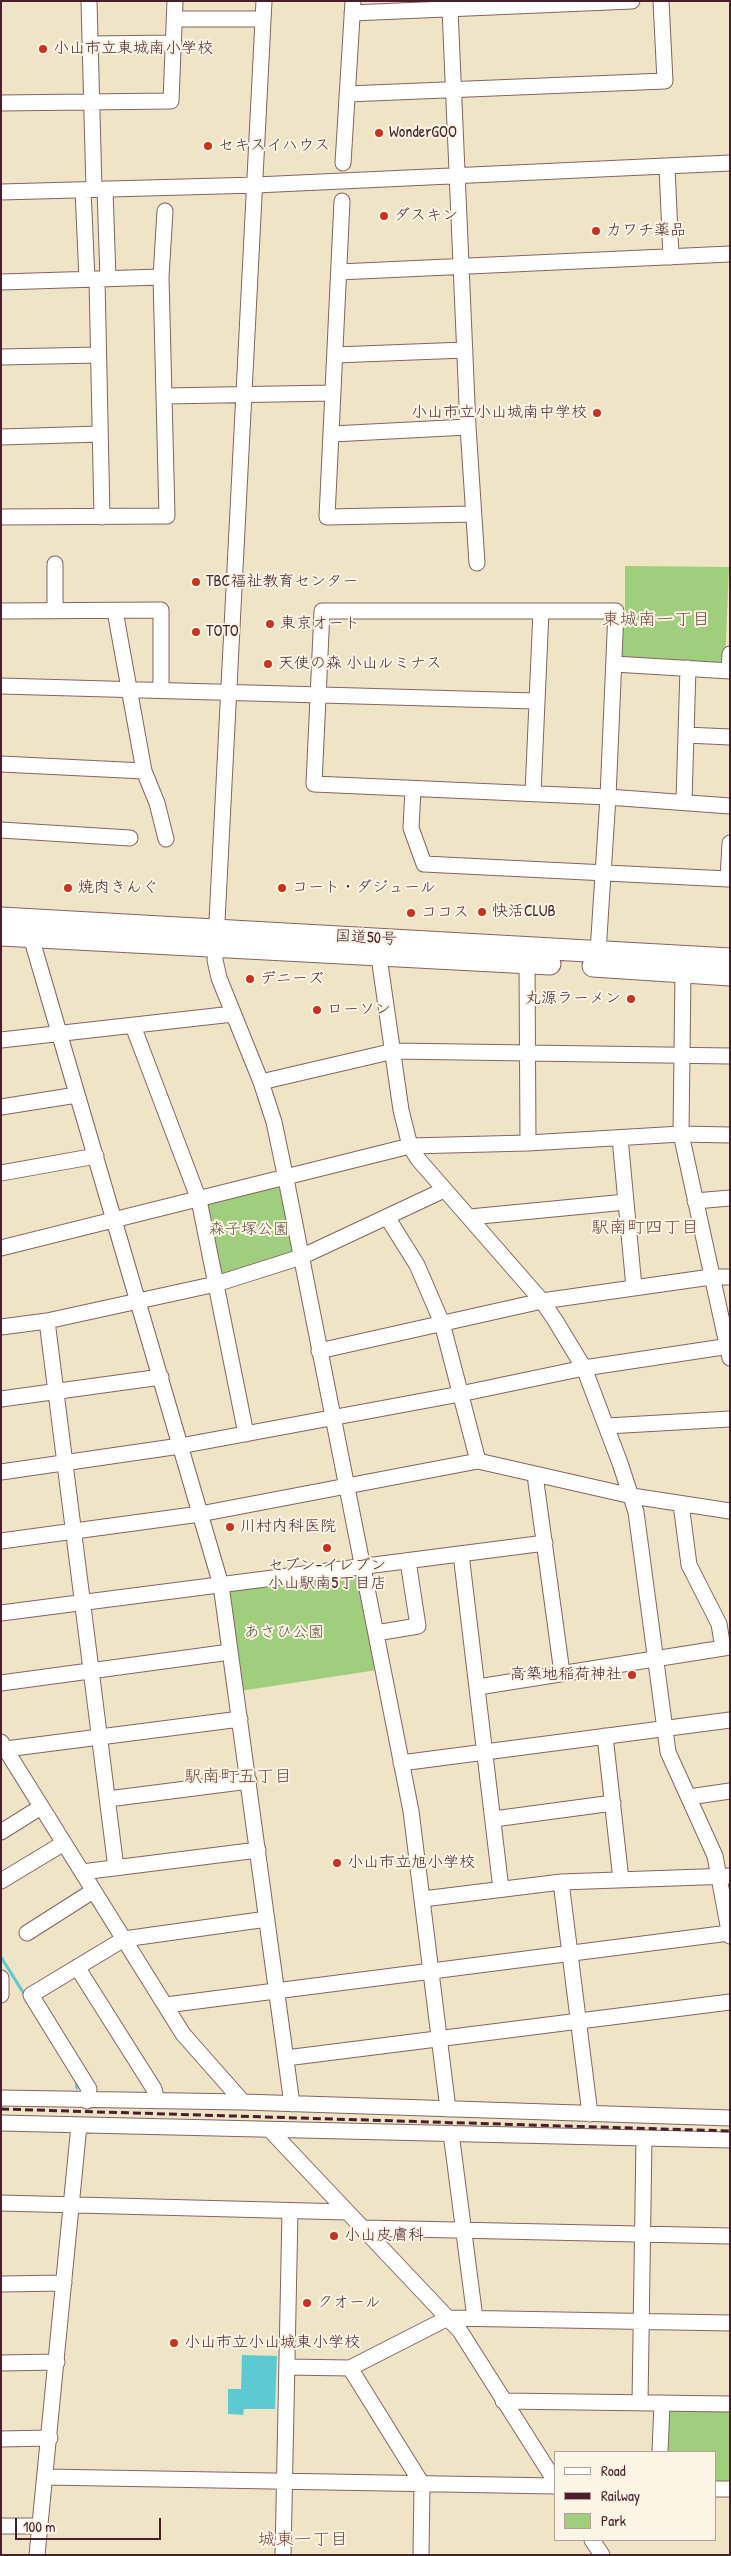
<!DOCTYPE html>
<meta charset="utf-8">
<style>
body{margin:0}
#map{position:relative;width:731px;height:2556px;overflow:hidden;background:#efe4c5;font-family:"Patrick Hand",sans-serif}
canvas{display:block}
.frame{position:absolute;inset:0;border:2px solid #4a1f2b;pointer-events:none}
.legend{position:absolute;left:554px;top:2451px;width:162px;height:90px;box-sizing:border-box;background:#fcf5e5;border:1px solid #b59f9b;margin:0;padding:6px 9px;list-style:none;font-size:15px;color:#4a1f2b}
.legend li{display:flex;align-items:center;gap:10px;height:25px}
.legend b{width:25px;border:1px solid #b59f9b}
.scale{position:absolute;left:15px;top:2518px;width:146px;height:22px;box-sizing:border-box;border:2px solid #4a1f2b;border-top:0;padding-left:6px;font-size:15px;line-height:18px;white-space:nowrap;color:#4a1f2b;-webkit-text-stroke:4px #fcf5e5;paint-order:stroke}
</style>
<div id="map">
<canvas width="731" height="2556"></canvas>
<div class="frame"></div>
<ul class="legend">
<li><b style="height:6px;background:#fff"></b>Road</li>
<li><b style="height:6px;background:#4a1f2b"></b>Railway</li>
<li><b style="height:14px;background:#9fce7d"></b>Park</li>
</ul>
<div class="scale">100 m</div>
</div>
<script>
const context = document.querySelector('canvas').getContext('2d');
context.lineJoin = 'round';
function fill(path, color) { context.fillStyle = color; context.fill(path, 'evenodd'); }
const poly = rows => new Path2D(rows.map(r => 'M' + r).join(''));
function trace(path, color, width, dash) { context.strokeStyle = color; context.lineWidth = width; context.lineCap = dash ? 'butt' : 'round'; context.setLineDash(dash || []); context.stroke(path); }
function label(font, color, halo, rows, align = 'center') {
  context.font = font + ' "Patrick Hand","Klee One",sans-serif'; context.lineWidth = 4; context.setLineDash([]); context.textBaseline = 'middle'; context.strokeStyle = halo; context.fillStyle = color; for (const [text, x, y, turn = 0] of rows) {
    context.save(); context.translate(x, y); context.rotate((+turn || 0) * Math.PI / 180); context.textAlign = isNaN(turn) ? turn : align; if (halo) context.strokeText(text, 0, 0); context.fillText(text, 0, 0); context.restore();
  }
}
const green = poly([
 [625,566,729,567,725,665,619,659,621,614,625,610],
 [275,1186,282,1190,293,1249,289,1256,223,1277,219,1275,206,1202],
 [354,1573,359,1578,377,1670,240,1691,227,1594,231,1589],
 [662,2407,730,2408,730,2487,715,2486,715,2452,660,2452]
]);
const water = poly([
 [242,2355,277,2356,275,2409,244,2409,243,2415,228,2414,228,2389,241,2389]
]);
const stream = poly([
 [1,1957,26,1997],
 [76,2079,77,2088]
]);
const minor = poly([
 [89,1,94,189],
 [264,1,215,960,219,978,261,1082,274,1122,286,1179,411,1811,448,2109],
 [450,9,468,427,477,563],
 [352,13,632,1],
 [175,19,263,19],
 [91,44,174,43],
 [347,94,665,81,661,1],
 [1,103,171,101,175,1],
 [343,163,353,1],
 [667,167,671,257],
 [105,189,108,279],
 [83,190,87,279],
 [1,192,256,185,730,163],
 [342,201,327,517,473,514],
 [339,272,730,254],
 [97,279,102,517],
 [1,282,161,277],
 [335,355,465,350],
 [1,357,98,355],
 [165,396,333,393],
 [332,434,468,427],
 [1,437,100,434],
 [1,517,167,516,161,277,165,211],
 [55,564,55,611],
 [1,611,161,610,161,690],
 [115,611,144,771,157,803,166,839],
 [614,664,730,671],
 [729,671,730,654],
 [1,686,535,701],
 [686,735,730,737],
 [1,764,144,771],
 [413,789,411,828,424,864,728,879,730,843],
 [533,793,541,611],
 [684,801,688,668],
 [1,830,130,838],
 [31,937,221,1585,292,2104],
 [598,952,608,797,616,611,322,611,314,784,608,797,730,806],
 [379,957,401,1110,410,1146,418,1159,542,1301,555,1320,584,1368,620,1463,636,1512,668,1752,715,1856,730,1936],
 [527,963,528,1143],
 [683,972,681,1134,730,1358],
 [133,1026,199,1200,246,1434],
 [1,1040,233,1014],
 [261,1082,394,1051,730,1056],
 [1,1107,77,1095],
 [620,1138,634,1287],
 [1,1173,96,1156],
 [695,1201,730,1198],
 [387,1217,417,1265,442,1323,478,1461],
 [470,1217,626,1202],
 [1,1248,410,1146,528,1143,681,1134,730,1135],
 [47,1321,116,1868],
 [1,1327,47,1321,216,1284,301,1257,444,1190],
 [319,1351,542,1301,711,1277,730,1277],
 [1,1399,161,1377],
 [607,1426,730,1419],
 [1,1472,180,1446,460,1394,584,1368,730,1346],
 [535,1475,562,1673],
 [681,1504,689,1565,719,1624,723,1648],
 [1,1541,200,1514,478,1461,632,1496,730,1511],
 [461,1554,501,1889],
 [1,1613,545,1543],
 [376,1633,418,1626,408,1561],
 [1,1683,230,1652],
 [478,1687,730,1647],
 [605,1736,621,1880],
 [1,1742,183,2034,243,2102],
 [6,1749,240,1719],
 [401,1763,730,1720],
 [689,1797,730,1791],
 [108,1799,249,1781],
 [494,1819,613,1803],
 [1,1832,41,1807],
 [82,1872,258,1850],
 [1,1881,64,1843],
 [561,1882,590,2114],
 [423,1899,561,1882,730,1876],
 [27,1933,93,1891],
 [77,1967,154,2089,157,2101],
 [1,1978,1,1995],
 [166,2005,729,1933],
 [286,2058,730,2002],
 [1,2098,243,2102,730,2118],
 [87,2101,89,2089,31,1995,124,1939,267,1919],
 [1,2123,730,2140],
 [270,2130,460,2331,555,2481],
 [451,2133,475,2318],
 [1,2203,347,2212],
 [362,2228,730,2236],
 [1,2284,64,2283],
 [1,2363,57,2362],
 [287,2367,350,2368,448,2318,730,2323],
 [350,2368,422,2484,421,2555],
 [503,2401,730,2404],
 [640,2403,644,2138],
 [1,2439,50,2438],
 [660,2452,662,2403],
 [46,2477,555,2486],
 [715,2489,730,2489],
 [1,2526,41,2526],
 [592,2540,602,2555],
 [37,2555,79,2125],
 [283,2555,290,2211]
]);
const highway = poly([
 [1,918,730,959],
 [1,935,550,964],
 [593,966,730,975]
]);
const rail = poly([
 [1,2109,730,2131]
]);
const markers = [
 [43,49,5,"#c8321e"],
 [379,133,5,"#c8321e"],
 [208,146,5,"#c8321e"],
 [384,216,5,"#c8321e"],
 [596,231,5,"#c8321e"],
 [597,413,5,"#c8321e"],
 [196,582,5,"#c8321e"],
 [270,624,5,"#c8321e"],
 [196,632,5,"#c8321e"],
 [268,664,5,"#c8321e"],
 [68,888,5,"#c8321e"],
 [282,888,5,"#c8321e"],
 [482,912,5,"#c8321e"],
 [411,913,5,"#c8321e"],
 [250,979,5,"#c8321e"],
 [631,999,5,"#c8321e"],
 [317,1010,5,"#c8321e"],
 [230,1527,5,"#c8321e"],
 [327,1548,5,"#c8321e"],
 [632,1675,5,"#c8321e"],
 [337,1863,5,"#c8321e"],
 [334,2236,5,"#c8321e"],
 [307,2303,5,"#c8321e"],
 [174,2343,5,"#c8321e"]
];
const poiNames = [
 ["小山市立東城南小学校",53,49],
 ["WonderGOO",389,133],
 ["セキスイハウス",218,146],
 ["ダスキン",394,216],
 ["カワチ薬品",606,231],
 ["小山市立小山城南中学校",587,413,"right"],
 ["TBC福祉教育センター",206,582],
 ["東京オート",280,624],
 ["TOTO",206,632],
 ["天使の森 小山ルミナス",278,664],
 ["焼肉きんぐ",78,888],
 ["コート・ダジュール",292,888],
 ["快活CLUB",492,912],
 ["ココス",421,913],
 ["デニーズ",260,979],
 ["丸源ラーメン",621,999,"right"],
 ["ローソン",327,1010],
 ["川村内科医院",240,1527],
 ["セブン-イレブン",327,1566,"center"],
 ["小山駅南5丁目店",327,1584,"center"],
 ["高築地稲荷神社",622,1675,"right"],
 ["小山市立旭小学校",347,1863],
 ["小山皮膚科",344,2236],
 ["クオール",317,2303],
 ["小山市立小山城東小学校",184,2343]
];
const streetNames = [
 ["国道50号",366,938,3]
];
const parkNames = [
 ["森子塚公園",249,1230],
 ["あさひ公園",284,1633]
];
const neighbourhoodNames = [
 ["東城南一丁目",656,620],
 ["駅南町四丁目",645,1228],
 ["駅南町五丁目",238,1777],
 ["城東一丁目",303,2540]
];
fill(green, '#9fce7d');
fill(water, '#5dcad3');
trace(stream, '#5dcad3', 3);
trace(minor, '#846461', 17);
trace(highway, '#846461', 23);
trace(minor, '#fff', 15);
trace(highway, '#fff', 21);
trace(rail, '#4a1f2b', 3, [8, 4]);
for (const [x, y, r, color] of markers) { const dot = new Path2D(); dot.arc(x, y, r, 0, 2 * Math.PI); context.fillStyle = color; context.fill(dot); trace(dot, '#fcf5e5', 2); }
label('16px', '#4a1f2b', '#fcf5e5', poiNames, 'left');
label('16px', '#4a1f2b', '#fcf5e5', streetNames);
label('16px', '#645444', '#fcf5e5', parkNames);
label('18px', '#774c43', '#fcf5e5', neighbourhoodNames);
</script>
